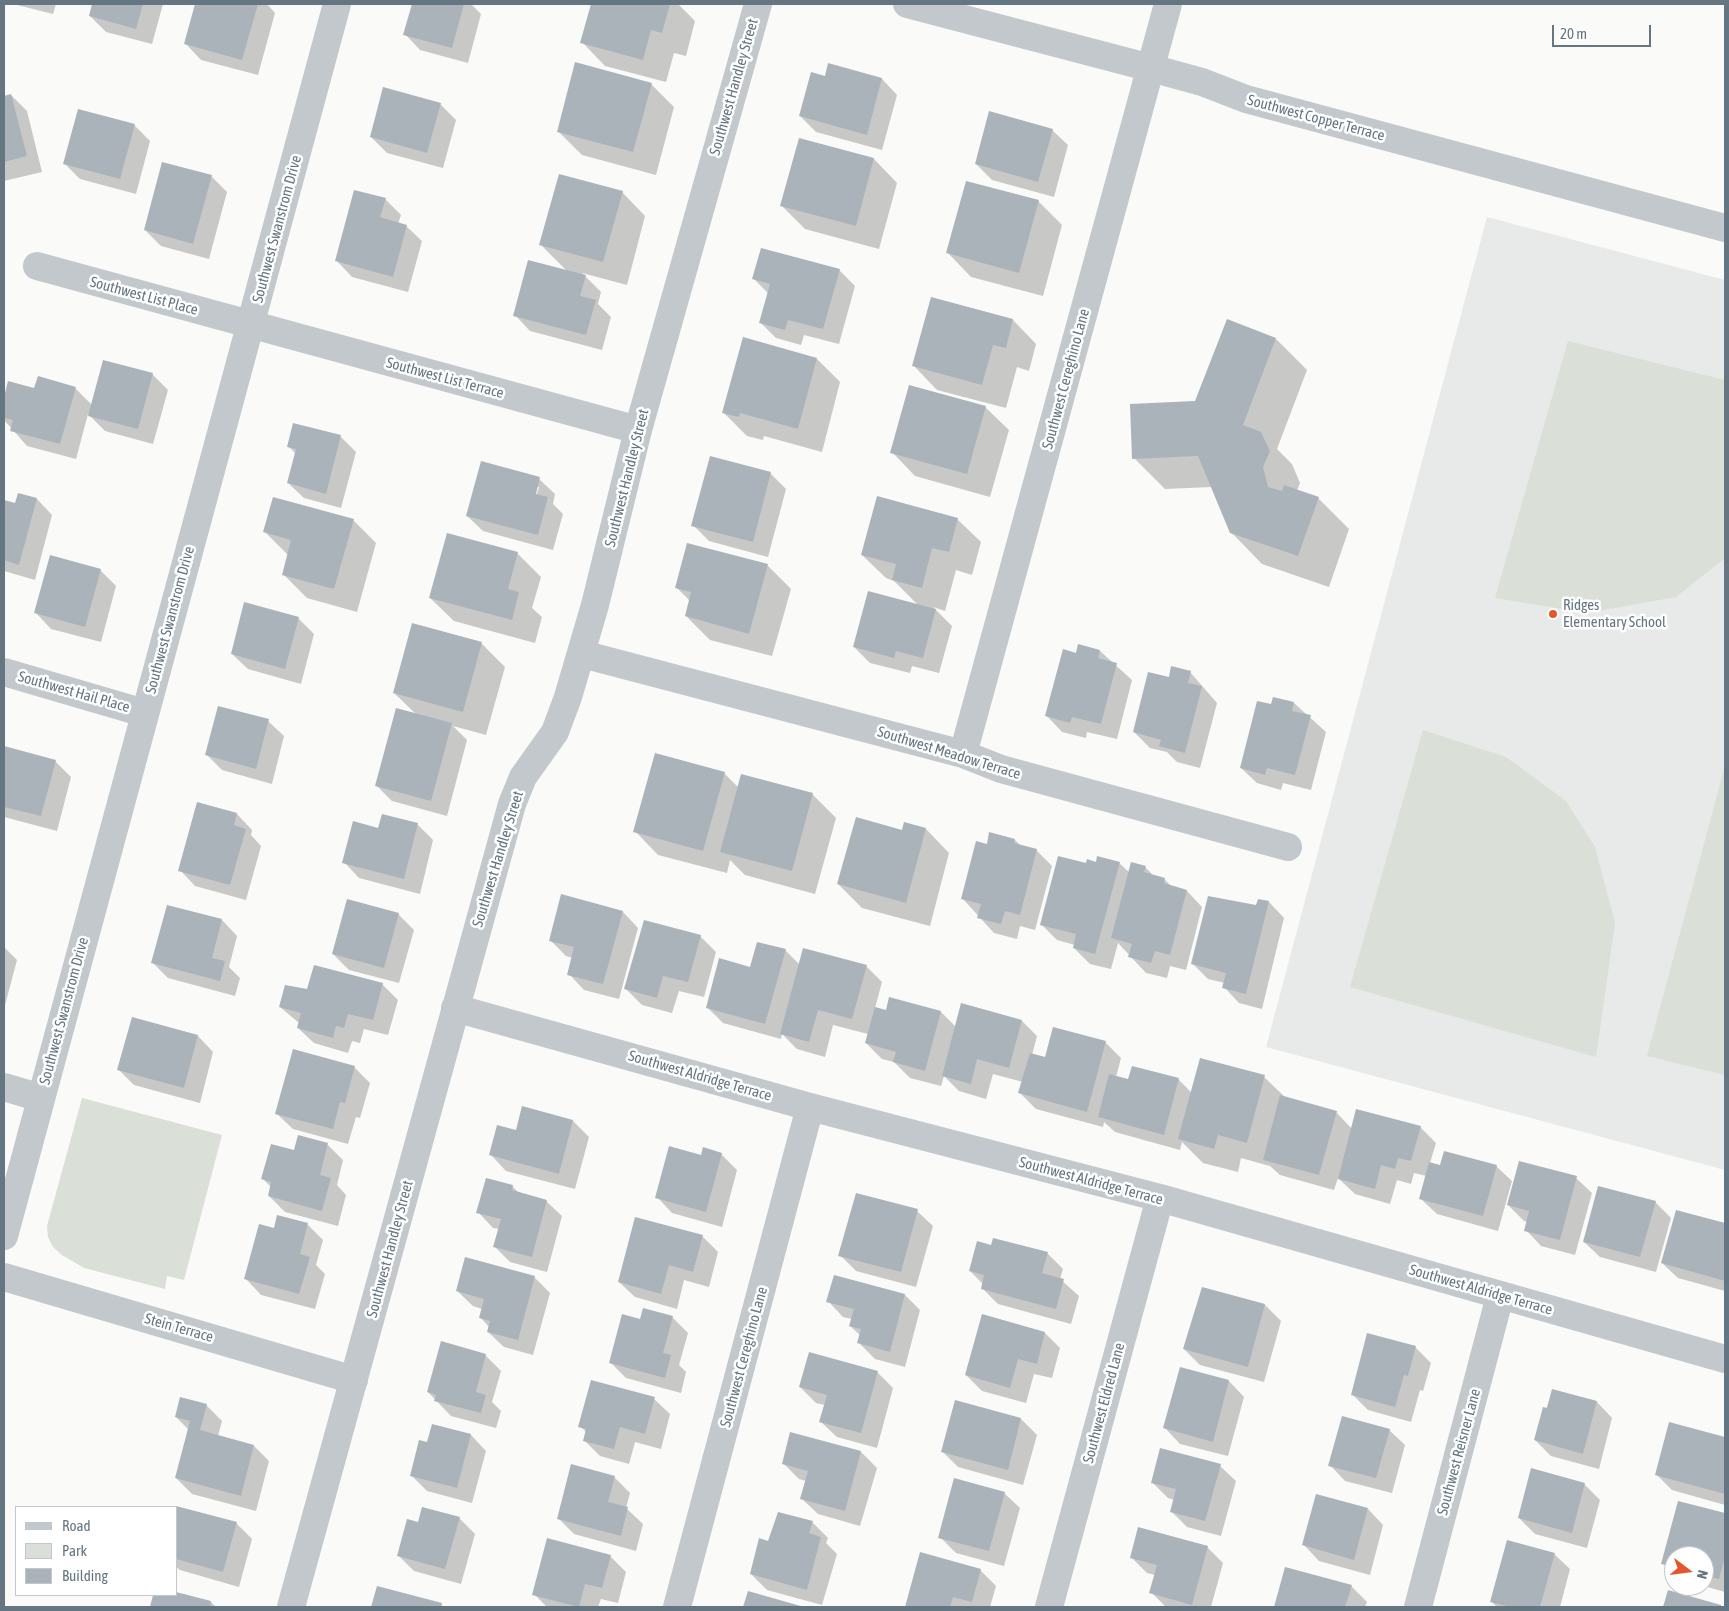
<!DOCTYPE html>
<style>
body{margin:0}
#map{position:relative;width:1729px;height:1611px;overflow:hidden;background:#fafaf8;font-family:"Asap Condensed",sans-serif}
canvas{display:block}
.frame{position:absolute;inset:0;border:5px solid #657683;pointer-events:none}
.legend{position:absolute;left:15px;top:1506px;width:162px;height:90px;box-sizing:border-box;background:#fff;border:1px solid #c1c8cd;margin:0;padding:6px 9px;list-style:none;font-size:15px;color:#657683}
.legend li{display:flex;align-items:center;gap:10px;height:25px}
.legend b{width:25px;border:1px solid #c1c8cd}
.north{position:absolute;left:1664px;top:1546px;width:50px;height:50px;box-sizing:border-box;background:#fff;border:1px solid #c1c8cd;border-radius:50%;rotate:105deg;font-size:14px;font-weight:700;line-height:20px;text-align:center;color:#657683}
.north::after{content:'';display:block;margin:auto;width:18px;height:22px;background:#e4572e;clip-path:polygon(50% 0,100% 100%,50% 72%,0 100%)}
.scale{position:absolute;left:1552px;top:25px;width:99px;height:22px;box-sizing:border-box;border:2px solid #657683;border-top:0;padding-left:6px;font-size:15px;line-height:18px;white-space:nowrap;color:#657683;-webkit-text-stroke:4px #fff;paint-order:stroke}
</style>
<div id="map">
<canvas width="1729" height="1611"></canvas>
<div class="frame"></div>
<ul class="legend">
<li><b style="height:6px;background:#c3c8cc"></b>Road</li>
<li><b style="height:14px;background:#dadfd7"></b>Park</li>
<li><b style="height:14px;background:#aab3b9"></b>Building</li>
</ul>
<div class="north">N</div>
<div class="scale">20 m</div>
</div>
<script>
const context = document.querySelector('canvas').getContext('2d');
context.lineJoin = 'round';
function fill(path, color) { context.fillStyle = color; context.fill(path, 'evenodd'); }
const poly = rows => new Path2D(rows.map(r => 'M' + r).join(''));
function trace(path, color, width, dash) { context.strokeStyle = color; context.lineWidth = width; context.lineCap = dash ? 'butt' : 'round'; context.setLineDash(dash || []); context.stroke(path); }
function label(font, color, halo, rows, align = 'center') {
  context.font = font + ' "Asap Condensed",sans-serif'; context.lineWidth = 5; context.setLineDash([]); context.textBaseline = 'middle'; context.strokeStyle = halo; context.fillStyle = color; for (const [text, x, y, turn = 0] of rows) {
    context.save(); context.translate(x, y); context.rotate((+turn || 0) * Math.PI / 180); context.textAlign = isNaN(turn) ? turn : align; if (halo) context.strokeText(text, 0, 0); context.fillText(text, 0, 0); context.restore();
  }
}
const built = poly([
 [1487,217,1725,280,1725,1170,1266,1047]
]);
const green = poly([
 [1568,341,1725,380,1725,558,1676,597,1587,613,1495,598],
 [1423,730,1506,757,1566,801,1595,847,1615,923,1596,1057,1350,987],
 [1725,766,1725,1075,1647,1056],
 [82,1098,222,1135,184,1280,167,1276,165,1289,84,1268,62,1255,53,1247,48,1237,47,1226]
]);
const shadow = poly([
 [13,4,56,4,53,14],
 [93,4,163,4,152,44,106,32,90,16],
 [197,4,267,4,275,13,258,75,201,60,186,44],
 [413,4,471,4,481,14,468,63,420,50,405,34],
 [592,4,678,4,695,21,686,56,674,53,666,82,605,66,582,42],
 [826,77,882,79,897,95,882,150,816,132,800,116],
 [651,84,674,107,656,175,582,155,558,131],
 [11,95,27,111,42,172,4,181,4,97],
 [440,104,456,120,443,168,387,153,371,137],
 [134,125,150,141,136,194,80,179,65,164],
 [1052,130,1068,145,1054,197,992,180,976,164],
 [874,159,897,183,879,249,805,229,782,206],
 [211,176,227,192,209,259,161,246,145,230],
 [622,192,645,216,627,285,582,273,601,292,598,304,611,317,602,350,530,331,515,315,568,272,541,245],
 [385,199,401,215,398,224,406,226,422,241,408,292,352,277,337,261],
 [1038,201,1062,225,1043,296,971,277,948,253],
 [839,270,855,286,839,344,804,335,801,345,776,338,760,322,768,293,754,279],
 [932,299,1013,320,1036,344,1029,371,1017,367,1006,408,937,390,914,366],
 [1276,339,1307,370,1277,449,1292,464,1300,483,1297,491,1318,498,1349,529,1329,587,1262,564,1231,532,1212,487,1165,489,1134,458,1196,402],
 [817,359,840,382,822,452,764,436,763,440,747,436,724,413],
 [152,374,168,390,153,444,105,431,88,414,76,459,27,446,4,420,4,402,9,383,35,390,75,388,92,405],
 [985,407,1009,430,990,497,915,476,892,452],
 [341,437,356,452,341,508,304,498,288,483,296,454,288,446],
 [711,458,771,474,786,489,768,557,709,541,693,525],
 [539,479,555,494,553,504,563,514,553,550,483,531,467,516],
 [536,487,539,487,535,500],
 [37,499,52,515,35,580,4,571,4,501,16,504],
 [957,519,981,542,972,575,956,570,945,611,933,607,952,626,939,673,912,666,910,673,870,663,854,647,919,606,894,581,886,578,862,555],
 [353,520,376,543,357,612,307,598,283,574,288,555,265,532],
 [517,553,541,577,532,608,542,617,535,643,454,621,430,598],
 [767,565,791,589,772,656,710,640,686,616,690,601,677,588],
 [100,570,116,586,101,642,51,629,36,613],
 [245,604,299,619,314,634,301,684,248,669,232,654],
 [481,643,505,667,486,735,453,726,467,740,447,816,392,801,377,786,417,715,394,693],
 [1079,646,1100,651,1132,680,1117,739,1087,732,1086,738,1062,732,1047,716],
 [1190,672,1217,703,1200,768,1177,762,1167,752,1150,748,1134,732,1169,678],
 [1294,703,1326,732,1311,790,1283,783,1281,790,1257,783,1241,768,1272,706],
 [268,721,284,736,272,784,222,770,206,754],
 [4,747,55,761,71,777,57,831,4,817],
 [724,773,739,788,742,776,813,795,836,818,815,894,745,875,730,860,727,873,658,855,635,831],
 [237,814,252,830,251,835,261,846,246,900,195,886,180,870],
 [417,824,433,840,420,894,359,878,344,862],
 [905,824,926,829,949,853,930,926,862,908,838,884,902,831],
 [1015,840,1021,846,1036,850,1052,866,1035,930,1020,926,1017,939,994,933,963,899,988,846],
 [1119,863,1130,873,1145,867,1155,877,1164,879,1172,887,1187,891,1202,907,1186,970,1170,966,1167,978,1146,973,1118,943,1111,969,1090,964,1074,948,1075,945,1057,940,1042,925,1087,864],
 [1269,902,1284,918,1262,1009,1239,1003,1224,987,1225,983,1208,979,1192,963,1257,906],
 [168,906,222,920,237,936,229,967,240,978,235,996,168,978,153,963],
 [623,912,638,928,619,999,584,990,569,974,573,958,566,956,550,940],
 [398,914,414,930,399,983,349,970,333,954],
 [700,936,716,952,704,997,679,991,672,1013,642,1005,626,989],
 [4,947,17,960,4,1009],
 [785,950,800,965,866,966,882,982,875,1008,887,1011,890,998,941,1012,956,1027,1022,1021,1037,1036,1032,1055,1045,1059,1105,1042,1121,1058,1116,1077,1129,1081,1133,1067,1179,1080,1192,1093,1264,1077,1286,1098,1336,1112,1352,1129,1420,1127,1436,1143,1430,1163,1441,1166,1496,1166,1512,1181,1498,1231,1437,1214,1421,1199,1427,1176,1414,1173,1411,1184,1397,1180,1390,1204,1355,1194,1338,1178,1334,1190,1280,1175,1270,1166,1241,1158,1238,1172,1203,1163,1182,1142,1180,1150,1115,1132,1104,1122,1103,1127,1036,1109,1020,1093,1023,1082,993,1074,986,1099,959,1091,944,1076,941,1086,910,1078,894,1062,882,1059,866,1043,868,1034,833,1025,825,1057,797,1049,782,1034,781,1039,723,1023,707,1007,751,968],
 [382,984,398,1000,388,1035,364,1029,360,1043,352,1041,348,1053,314,1043,298,1028,299,1023,280,1007,308,990],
 [198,1036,213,1052,200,1103,134,1085,119,1070],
 [354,1067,370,1083,360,1118,356,1117,348,1144,293,1129,277,1114],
 [523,1108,573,1121,589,1137,575,1189,506,1171,491,1155,517,1131],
 [328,1145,343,1160,337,1185,346,1195,338,1226,285,1212,269,1196,271,1187,263,1179,295,1152],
 [721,1154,737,1170,722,1227,672,1213,657,1197,702,1156],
 [1576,1178,1592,1193,1575,1255,1541,1246,1526,1230,1528,1222,1524,1221,1508,1205],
 [512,1186,520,1194,546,1201,562,1216,547,1272,510,1262,494,1246,499,1229,493,1228,478,1212],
 [1655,1202,1671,1218,1656,1272,1600,1257,1584,1242],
 [917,1211,933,1226,916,1287,856,1271,840,1255],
 [1677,1211,1725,1224,1725,1291,1678,1278,1662,1263],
 [307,1224,323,1240,316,1265,325,1274,315,1309,261,1295,246,1279,275,1229],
 [702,1236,718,1252,709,1287,684,1280,677,1309,635,1297,619,1282],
 [992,1247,1047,1253,1063,1269,1060,1279,1079,1296,1071,1324,998,1304,982,1288,983,1284,970,1271],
 [534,1277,550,1293,533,1355,504,1347,488,1332,489,1327,480,1317,482,1309,473,1306,457,1291],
 [1203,1289,1265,1305,1281,1321,1264,1382,1200,1365,1184,1349],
 [905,1295,920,1310,905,1367,875,1359,859,1343,861,1336,850,1326,852,1319,843,1317,828,1301],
 [672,1317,688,1333,679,1365,686,1372,681,1393,626,1378,610,1362,641,1321],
 [1045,1333,1060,1348,1052,1378,1034,1374,1026,1403,982,1391,966,1375],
 [1415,1347,1431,1363,1423,1391,1420,1390,1411,1422,1368,1410,1352,1394],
 [485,1355,501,1371,492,1402,501,1411,496,1428,451,1416,428,1392],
 [877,1372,893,1388,877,1448,837,1437,821,1422,825,1405,816,1403,800,1387],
 [1229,1381,1244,1397,1228,1456,1180,1444,1165,1428],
 [1553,1390,1597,1402,1612,1418,1599,1469,1551,1456,1535,1440],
 [654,1399,670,1414,661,1449,635,1442,629,1464,600,1456,585,1441,587,1433,580,1426],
 [956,1401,1021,1419,1037,1435,1023,1485,958,1467,942,1451],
 [206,1405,222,1421,218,1436,254,1446,269,1461,256,1511,192,1494,176,1478,189,1430,176,1417],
 [1670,1424,1725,1438,1725,1505,1672,1490,1657,1475],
 [1389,1430,1405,1445,1392,1493,1345,1481,1330,1465],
 [791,1433,861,1452,877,1468,860,1526,818,1514,802,1499,806,1481,799,1479,783,1463],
 [471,1435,486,1451,472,1503,427,1491,411,1475,428,1444],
 [1220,1466,1236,1481,1221,1536,1187,1527,1171,1511,1174,1500,1168,1498,1152,1482],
 [614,1477,630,1493,626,1508,643,1524,636,1551,574,1534,558,1518],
 [1584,1484,1600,1500,1587,1548,1535,1534,1519,1518],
 [1004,1493,1020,1508,1004,1566,956,1553,940,1537],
 [1679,1502,1725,1515,1725,1592,1704,1586,1704,1556,1674,1556,1674,1574,1663,1563],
 [176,1508,236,1523,252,1539,239,1587,180,1570,176,1567],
 [1368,1509,1383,1525,1370,1575,1319,1561,1304,1545],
 [459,1518,475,1534,461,1584,414,1571,399,1556,419,1523],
 [812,1522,828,1538,826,1543,837,1554,822,1605,767,1590,751,1574],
 [1207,1547,1223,1563,1211,1607,1166,1607,1151,1592,1155,1575,1147,1573,1131,1557],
 [921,1554,980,1570,996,1586,990,1607,906,1607],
 [1554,1554,1570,1569,1560,1607,1497,1607,1491,1601],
 [610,1556,626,1572,618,1603,601,1599,598,1607,547,1607,534,1594],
 [1286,1569,1351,1586,1367,1602,1365,1607,1276,1607],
 [378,1588,441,1605,444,1607,372,1607],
 [1669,1592,1721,1606,1722,1607,1665,1607],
 [749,1593,802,1607,745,1607],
 [154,1595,176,1595,211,1602,216,1607,151,1607]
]);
const building = poly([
 [92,4,143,4,136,29,89,16],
 [195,4,258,4,242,60,184,44],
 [412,4,464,4,452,48,403,35],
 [591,4,670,4,662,33,651,30,643,60,580,43],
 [575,62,652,83,633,152,557,132],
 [828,63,882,78,867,135,799,116,811,72,825,76],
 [383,87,441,103,427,153,370,137],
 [11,94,27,156,4,162,4,96],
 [78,109,135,124,120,179,63,164],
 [989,111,1053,129,1038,182,975,164],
 [799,138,874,158,856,226,780,206],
 [162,162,212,175,193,244,144,230],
 [559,174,623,191,603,262,539,245],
 [966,181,1039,200,1019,273,946,253],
 [354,190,386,198,380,217,407,225,393,277,335,261],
 [761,248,840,269,823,329,788,320,785,330,759,323,770,284,752,279],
 [528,260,586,275,580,296,596,300,586,335,513,316],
 [931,297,1013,319,1006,348,993,345,982,385,912,366],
 [1227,319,1276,338,1243,425,1261,432,1270,451,1263,467,1268,487,1282,491,1284,485,1319,497,1298,556,1230,533,1198,456,1132,459,1130,404,1195,401],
 [743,337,817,358,798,429,740,413,739,417,722,413],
 [103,360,153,373,138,429,88,416],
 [38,376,76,387,60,444,10,431,13,420,4,418,4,397,8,381,34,388],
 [909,385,986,406,967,474,890,453],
 [293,423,341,435,326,494,287,483,296,449,287,447],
 [710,456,771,472,753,542,691,526],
 [481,461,540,477,536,494,548,497,538,535,466,516],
 [18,493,37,498,19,565,4,560,4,500,15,503],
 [877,496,958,518,949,552,932,548,922,588,892,580,896,564,861,555],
 [273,497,354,519,334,589,282,575,291,540,263,532],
 [447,533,518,552,508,589,519,592,512,620,429,598],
 [687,543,768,564,749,634,685,616,691,592,675,588],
 [50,555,101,569,85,627,34,613],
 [868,591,936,609,923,658,896,651,894,658,853,647],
 [244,602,299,617,285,669,231,654],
 [412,623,482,642,463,712,393,693],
 [1078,644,1100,650,1098,658,1117,663,1101,724,1072,717,1070,723,1045,716,1063,649,1076,653],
 [1171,666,1191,671,1188,683,1202,686,1185,753,1159,746,1161,740,1133,732,1148,672,1169,677],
 [1273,697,1294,702,1292,711,1311,715,1295,775,1267,768,1265,775,1240,768,1257,701,1271,704],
 [218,706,269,719,256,769,205,755],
 [396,708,452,723,431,801,375,786],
 [4,746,56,760,41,816,4,807],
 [655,753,725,772,703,851,633,832],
 [741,774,813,793,792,871,720,852],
 [197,802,237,813,234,825,246,829,230,885,178,871],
 [382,814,418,823,404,879,342,863,353,821,378,828],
 [856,817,902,830,904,822,926,828,906,903,837,884],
 [989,832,1015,839,1014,843,1037,849,1020,915,1005,911,1001,924,977,918,981,904,961,899,976,841,987,844],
 [1058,856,1086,863,1087,859,1096,862,1097,856,1120,862,1095,954,1073,948,1076,934,1040,925],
 [1131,862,1146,866,1144,872,1165,878,1164,883,1187,890,1170,955,1155,951,1151,963,1128,957,1132,944,1111,938],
 [561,894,623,911,603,984,567,975,574,947,549,941],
 [1208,896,1256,905,1258,899,1269,901,1246,994,1222,988,1226,973,1191,964],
 [347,899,399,913,384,968,332,954],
 [167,905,222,919,212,958,225,961,220,981,151,963],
 [644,920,701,935,688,982,663,976,657,998,624,989],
 [757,942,786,949,765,1024,706,1008,719,958,750,967],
 [803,948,867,965,852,1019,818,1010,809,1042,780,1034],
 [314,965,383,983,373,1020,348,1014,344,1028,336,1026,333,1038,297,1028,301,1013,279,1007,285,985,307,989],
 [889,997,941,1011,925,1071,893,1062,896,1052,865,1043,875,1007,886,1010],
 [961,1003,1022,1020,1009,1068,977,1059,971,1084,942,1076],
 [132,1017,198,1035,184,1088,117,1070],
 [1053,1027,1106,1041,1087,1112,1018,1093,1030,1053,1045,1057],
 [293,1049,355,1066,345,1103,340,1102,333,1129,275,1114],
 [1200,1058,1265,1075,1247,1143,1218,1135,1214,1149,1178,1139],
 [1132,1066,1179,1078,1164,1135,1098,1117,1109,1074,1128,1079],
 [1280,1095,1337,1111,1319,1175,1263,1160],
 [522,1106,573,1120,559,1174,489,1155,497,1125,516,1130],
 [1356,1109,1421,1126,1411,1161,1398,1158,1395,1169,1381,1165,1375,1189,1338,1179],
 [298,1135,328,1143,320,1175,331,1178,322,1211,268,1196,271,1182,261,1179,271,1144,294,1150],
 [669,1146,701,1155,703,1147,722,1153,706,1212,655,1198],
 [1444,1151,1497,1165,1483,1216,1419,1199,1429,1162,1440,1165],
 [1519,1161,1577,1176,1560,1240,1524,1231,1529,1211,1507,1205],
 [486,1178,513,1185,512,1190,547,1200,532,1257,493,1247,501,1219,476,1213],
 [1598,1186,1656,1201,1640,1257,1583,1242],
 [856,1193,918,1209,901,1272,838,1256],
 [1676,1210,1725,1223,1725,1281,1661,1263],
 [277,1215,308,1223,300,1254,310,1257,299,1294,244,1279,259,1224,274,1228],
 [635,1217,703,1235,693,1272,669,1265,661,1294,618,1282],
 [993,1238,1048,1252,1042,1273,1064,1279,1056,1309,981,1289,984,1275,969,1271,977,1241,991,1245],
 [465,1257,535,1276,518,1340,487,1332,490,1321,479,1318,484,1299,456,1291],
 [834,1275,905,1294,890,1352,857,1343,861,1329,849,1326,854,1309,826,1302],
 [1202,1287,1265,1304,1248,1367,1183,1349],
 [643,1308,673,1316,663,1353,671,1355,665,1378,609,1363,622,1314,640,1319],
 [982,1314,1045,1332,1037,1364,1018,1359,1010,1388,965,1375],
 [1367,1333,1416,1346,1408,1376,1404,1375,1395,1407,1351,1395],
 [441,1341,486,1354,476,1392,486,1395,481,1413,434,1401,436,1395,427,1392],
 [809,1352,878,1371,861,1433,819,1422,827,1395,799,1387],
 [1180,1367,1229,1380,1213,1442,1163,1428],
 [591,1380,655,1397,645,1434,620,1427,614,1449,583,1441,586,1429,578,1427],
 [1552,1389,1597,1401,1583,1454,1534,1440,1543,1407,1547,1408],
 [180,1397,207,1404,200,1430,254,1445,241,1496,175,1478,190,1421,175,1417],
 [955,1400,1021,1418,1008,1470,941,1452],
 [1342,1416,1390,1429,1376,1478,1328,1466],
 [1669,1422,1725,1437,1725,1494,1655,1475],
 [432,1424,471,1434,457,1488,410,1476,419,1440,427,1442],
 [790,1432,861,1451,845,1511,800,1499,808,1471,782,1464],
 [1160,1448,1221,1464,1205,1521,1170,1512,1176,1489,1151,1483],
 [571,1464,615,1476,608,1502,628,1507,621,1536,557,1519],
 [1531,1468,1585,1483,1572,1533,1518,1518],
 [954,1478,1005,1492,989,1551,938,1538],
 [1316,1494,1368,1508,1354,1560,1302,1545],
 [1678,1501,1725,1513,1725,1556,1719,1579,1704,1575,1704,1556,1674,1556,1674,1567,1661,1564],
 [176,1506,237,1522,223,1572,176,1559],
 [422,1507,460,1517,445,1569,397,1556,407,1519,418,1522],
 [778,1512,813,1521,809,1533,821,1537,807,1590,750,1574,759,1538,768,1541],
 [1138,1527,1208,1546,1192,1605,1149,1593,1157,1565,1130,1558],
 [547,1538,611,1555,602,1588,585,1584,579,1607,532,1595],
 [1507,1540,1555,1553,1540,1607,1511,1607,1490,1602],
 [920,1552,981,1569,972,1602,953,1597,950,1607,905,1607],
 [1285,1567,1352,1585,1345,1607,1274,1607],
 [377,1586,442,1603,441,1607,371,1607],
 [1668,1590,1721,1605,1721,1607,1663,1607],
 [748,1591,804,1607,743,1607],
 [176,1592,211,1601,210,1607,150,1607,153,1595,176,1595]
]);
const street = poly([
 [907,4,1151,68,1202,82,1246,99,1725,228],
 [37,266,638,430],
 [582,654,963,754,1001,769,1288,847],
 [4,672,144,713],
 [963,754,1168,4],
 [455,1008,810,1107,1160,1198,1725,1359],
 [4,1087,41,1098],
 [4,1236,337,4],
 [4,1277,354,1380],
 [291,1607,512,804,523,777,555,732,568,697,595,605,638,430,758,4],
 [677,1607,810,1107],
 [1049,1607,1160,1198],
 [1418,1607,1500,1296]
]);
const markers = [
 [1553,614,5,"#e4572e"]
];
const streetNames = [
 ["Southwest Handley Street",734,87,-74],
 ["Southwest Copper Terrace",1316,118,15],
 ["Southwest Swanstrom Drive",277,229,-75],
 ["Southwest List Place",144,296,15],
 ["Southwest List Terrace",445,378,15],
 ["Southwest Cereghino Lane",1066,379,-75],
 ["Southwest Handley Street",627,478,-76],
 ["Southwest Swanstrom Drive",170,620,-75],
 ["Southwest Hail Place",74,692,16],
 ["Southwest Meadow Terrace",949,753,17],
 ["Southwest Handley Street",498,859,-73],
 ["Southwest Swanstrom Drive",64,1011,-75],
 ["Southwest Aldridge Terrace",700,1076,16],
 ["Southwest Aldridge Terrace",1091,1181,15],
 ["Southwest Handley Street",390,1249,-75],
 ["Southwest Aldridge Terrace",1481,1290,16],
 ["Stein Terrace",179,1328,16],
 ["Southwest Cereghino Lane",744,1357,-75],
 ["Southwest Eldred Lane",1104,1403,-75],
 ["Southwest Reisner Lane",1459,1452,-75]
];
const poiNames = [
 ["Ridges",1563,605],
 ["Elementary School",1563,622]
];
fill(built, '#e8e9e9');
fill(green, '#dadfd7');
fill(shadow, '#0003');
fill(building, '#aab3b9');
trace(street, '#c3c8cc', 28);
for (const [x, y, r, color] of markers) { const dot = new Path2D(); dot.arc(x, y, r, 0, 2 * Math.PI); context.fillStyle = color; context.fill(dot); trace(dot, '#fff', 2); }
label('15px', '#657683', '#fff', streetNames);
label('15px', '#657683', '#fff', poiNames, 'left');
</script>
